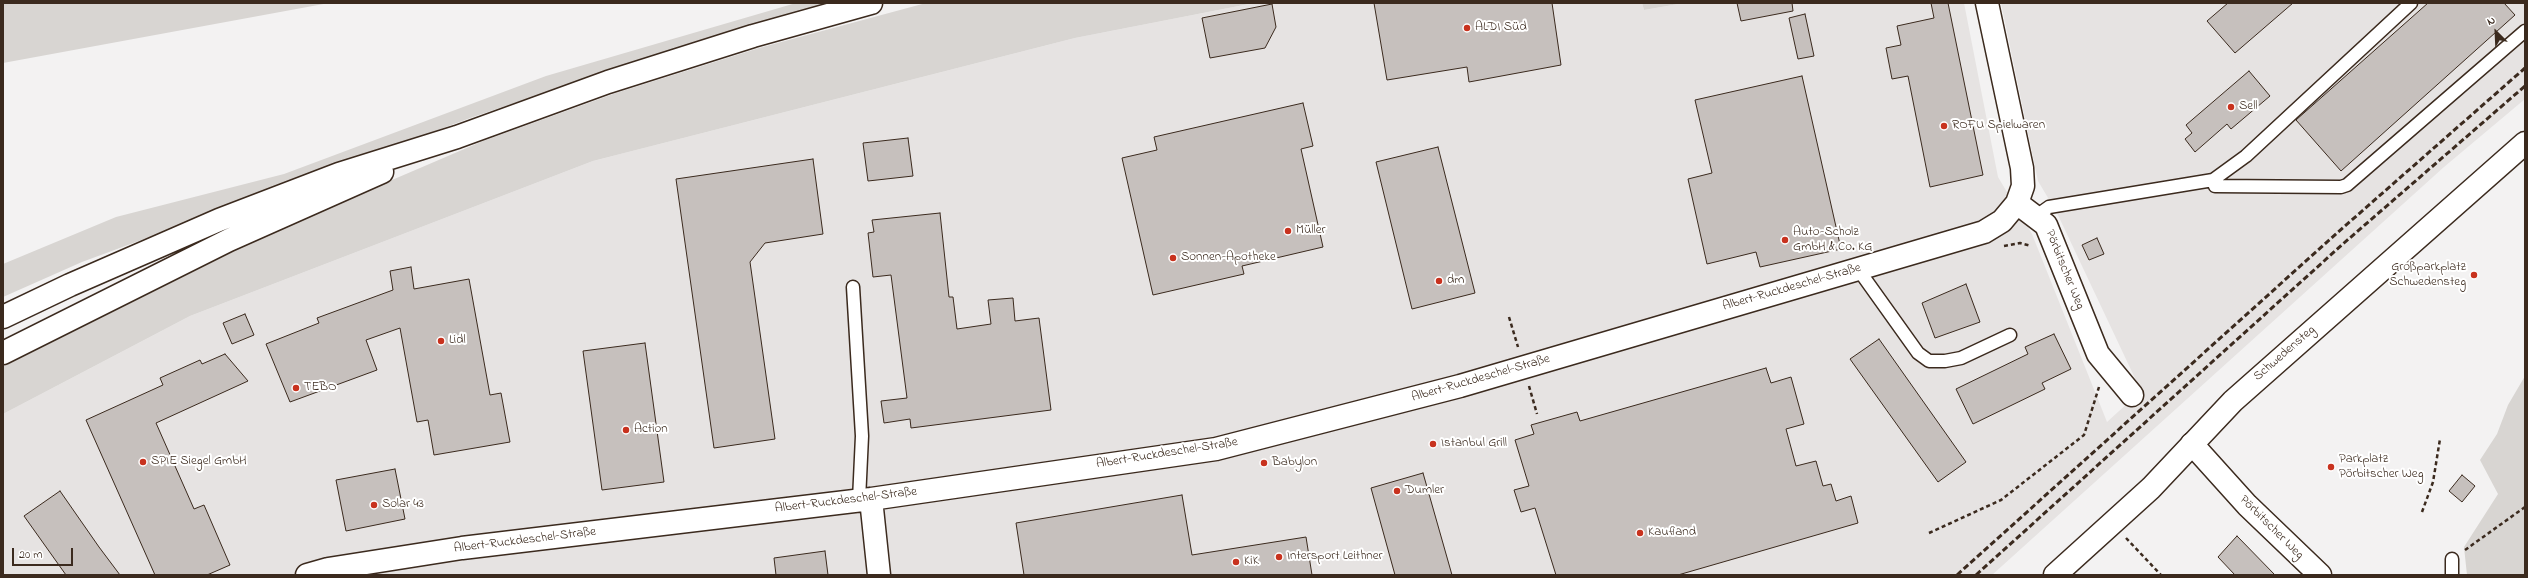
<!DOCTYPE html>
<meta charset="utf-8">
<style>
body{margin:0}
#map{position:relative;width:2528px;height:578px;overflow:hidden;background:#f3f2f2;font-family:"Indie Flower",sans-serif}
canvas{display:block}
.frame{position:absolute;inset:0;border:4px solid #3b2a1e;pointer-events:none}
.north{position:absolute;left:2476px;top:12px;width:40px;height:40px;-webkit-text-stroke:3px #fff;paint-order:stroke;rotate:336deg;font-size:11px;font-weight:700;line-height:16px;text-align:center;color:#3b2a1e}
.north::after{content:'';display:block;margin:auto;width:14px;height:18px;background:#3b2a1e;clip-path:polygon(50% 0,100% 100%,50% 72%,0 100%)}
.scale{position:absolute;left:12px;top:548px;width:61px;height:18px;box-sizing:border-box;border:2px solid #3b2a1e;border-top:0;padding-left:5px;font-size:12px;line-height:14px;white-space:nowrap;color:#3b2a1e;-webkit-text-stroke:3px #fff;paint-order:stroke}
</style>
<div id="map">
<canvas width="2528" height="578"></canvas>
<div class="frame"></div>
<div class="north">N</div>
<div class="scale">20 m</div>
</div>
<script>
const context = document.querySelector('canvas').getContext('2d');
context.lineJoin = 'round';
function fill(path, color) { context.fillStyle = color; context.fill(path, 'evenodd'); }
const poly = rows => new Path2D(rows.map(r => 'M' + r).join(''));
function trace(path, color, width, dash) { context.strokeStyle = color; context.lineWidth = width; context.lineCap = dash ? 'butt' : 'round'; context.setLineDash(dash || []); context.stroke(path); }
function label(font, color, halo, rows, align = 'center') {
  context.font = font + ' "Indie Flower",sans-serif'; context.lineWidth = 4; context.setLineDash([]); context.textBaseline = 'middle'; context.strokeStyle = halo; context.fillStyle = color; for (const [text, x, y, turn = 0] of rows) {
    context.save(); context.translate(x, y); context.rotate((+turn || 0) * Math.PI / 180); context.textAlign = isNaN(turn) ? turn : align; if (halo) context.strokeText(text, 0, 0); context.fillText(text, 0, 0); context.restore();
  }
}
const built = poly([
 [1254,3,1642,3,1644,10,1684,3,1964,3,1998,177,2032,234,2107,422,2141,391,2057,213,2038,181,2001,3,2525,3,2525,99,2444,167,1992,575,3,575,3,414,190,316,593,161,1075,38]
]);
const green = poly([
 [3,3,329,3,3,63],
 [796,3,832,3,662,53,473,117,82,262,3,297,3,264,116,217,284,174,546,76],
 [926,3,1254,3,1075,38,593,161,190,316,3,414,3,363,158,285,329,207,483,141,616,93,759,48],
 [1642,3,1684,3,1644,10],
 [2525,376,2525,575,2467,575,2464,547,2498,494,2480,460,2497,434,2508,405]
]);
const building = poly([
 [1374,3,1552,3,1561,65,1469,82,1467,67,1387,80,1374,3],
 [1737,3,1792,3,1793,11,1741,21,1737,3],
 [1931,3,1948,3,1983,175,1930,187,1908,76,1892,79,1886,48,1901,45,1897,26,1934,18,1931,3],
 [2228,3,2293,3,2235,53,2207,21,2228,3],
 [2428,3,2504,3,2515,15,2341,171,2296,120,2428,3],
 [1272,4,1276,27,1265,48,1210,58,1202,18,1272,4],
 [1805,14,1814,56,1798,59,1789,18,1805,14],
 [2249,71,2270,96,2231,129,2227,124,2195,152,2185,139,2192,133,2186,125,2249,71],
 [1802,76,1841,249,1760,267,1756,252,1707,264,1688,179,1712,173,1695,100,1802,76],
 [1303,103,1313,146,1301,149,1323,247,1242,266,1244,274,1153,295,1122,158,1157,150,1154,137,1303,103],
 [908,138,913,176,868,181,863,143,908,138],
 [1438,147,1475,293,1412,309,1376,162,1438,147],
 [813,159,823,234,765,243,750,262,775,439,714,448,676,179,813,159],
 [940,213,949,297,953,297,957,329,991,324,988,300,1013,298,1015,321,1039,318,1051,410,911,428,910,419,884,423,881,401,907,398,891,275,873,277,868,233,874,232,872,220,940,213],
 [2097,238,2104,254,2089,260,2082,245,2097,238],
 [411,267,414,289,469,279,490,395,501,393,510,442,434,455,428,420,417,422,400,328,366,340,377,370,290,402,266,344,319,323,317,318,393,290,390,271,411,267],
 [1966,284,1980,322,1935,338,1922,303,1966,284],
 [245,314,254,335,232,344,223,323,245,314],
 [2054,334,2071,369,2042,383,2045,389,1973,424,1956,389,2028,354,2025,347,2054,334],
 [1879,339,1966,462,1938,482,1850,359,1879,339],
 [645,343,664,482,602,490,583,351,645,343],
 [225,354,248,381,156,423,194,509,204,505,230,565,207,575,155,575,86,420,163,385,160,378,200,360,202,364,225,354],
 [1766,368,1771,383,1791,377,1804,424,1786,429,1796,466,1816,461,1823,486,1831,484,1836,501,1851,496,1858,523,1678,575,1556,575,1535,508,1521,512,1514,490,1529,486,1515,440,1534,434,1531,425,1577,412,1580,421,1766,368],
 [395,469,405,519,346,531,336,480,395,469],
 [1423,473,1452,575,1395,575,1371,488,1423,473],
 [2462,475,2475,486,2462,502,2449,491,2462,475],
 [60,491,99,547,120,575,66,575,24,516,60,491],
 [1182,495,1192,555,1306,537,1312,575,1024,575,1016,523,1182,495],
 [2237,536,2275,575,2235,575,2218,557,2237,536],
 [825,551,828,575,776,575,774,558,825,551]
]);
const path = poly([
 [2004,246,2020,243,2031,246],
 [1509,317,1518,347],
 [1529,386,1537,414],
 [2422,512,2433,482,2440,439],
 [1929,533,2001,500,2084,435,2099,387],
 [2126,538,2161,575],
 [2465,550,2525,507]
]);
const lane = poly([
 [2213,180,2215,186,2341,187,2347,185,2525,31],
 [2035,217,2049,207,2213,180,2246,156,2411,3],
 [1858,269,1918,353,1929,361,1945,361,1961,358,2010,335],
 [853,287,862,436,859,500],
 [2452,575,2452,559]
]);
const street = poly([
 [2017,203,2046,225,2098,354,2132,395],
 [2192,444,2247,505,2320,575],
 [871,499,879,575],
 [307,575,328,569,462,548,871,499,1216,449,1460,386,1984,232,2002,221,2017,203,2023,186,2022,168,1987,3]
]);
const secondary = poly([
 [2055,575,2151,488,2233,401,2525,143]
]);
const highway = poly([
 [3,317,70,285,219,220,339,174,457,137,608,82,753,36,871,3],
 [3,353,229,240,382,172]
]);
const rail = poly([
 [1957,575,2337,233,2525,68],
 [1976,575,2344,243,2525,86]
]);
const markers = [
 [1467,28,4,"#c8321e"],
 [2231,107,4,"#c8321e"],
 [1944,126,4,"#c8321e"],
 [1288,231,4,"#c8321e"],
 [1785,240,4,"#c8321e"],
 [1173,258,4,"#c8321e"],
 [2474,275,4,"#c8321e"],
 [1439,281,4,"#c8321e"],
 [441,341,4,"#c8321e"],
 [296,388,4,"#c8321e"],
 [626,430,4,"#c8321e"],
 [1433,444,4,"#c8321e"],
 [143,462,4,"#c8321e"],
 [1264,463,4,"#c8321e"],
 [2331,467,4,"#c8321e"],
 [1397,491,4,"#c8321e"],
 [374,505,4,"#c8321e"],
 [1640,533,4,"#c8321e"],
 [1279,557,4,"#c8321e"],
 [1236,562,4,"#c8321e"]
];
const poiNames = [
 ["ALDI Süd",1475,28],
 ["Sell",2239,107],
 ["ROFU Spielwaren",1952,126],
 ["Müller",1296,231],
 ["Auto-Scholz",1793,233],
 ["GmbH & Co. KG",1793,248],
 ["Sonnen-Apotheke",1181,258],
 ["Großparkplatz",2466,268,"right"],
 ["Schwedensteg",2466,283,"right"],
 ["dm",1447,281],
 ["Lidl",449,341],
 ["TEBO",304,388],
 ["Action",634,430],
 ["Istanbul Grill",1441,444],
 ["Parkplatz",2339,460],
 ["Pörbitscher Weg",2339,475],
 ["SPIE Siegel GmbH",151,462],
 ["Babylon",1272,463],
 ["Dumler",1405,491],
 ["Solar 43",382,505],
 ["Kaufland",1648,533],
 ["Intersport Leithner",1287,557],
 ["KiK",1244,562]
];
const streetNames = [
 ["Pörbitscher Weg",2064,270,68],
 ["Albert-Ruckdeschel-Straße",1792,288,-16],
 ["Schwedensteg",2285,354,-41],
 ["Albert-Ruckdeschel-Straße",1481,379,-16],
 ["Albert-Ruckdeschel-Straße",1167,454,-9],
 ["Albert-Ruckdeschel-Straße",846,501,-7],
 ["Pörbitscher Weg",2271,528,45],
 ["Albert-Ruckdeschel-Straße",525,541,-7]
];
fill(built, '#e6e3e2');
fill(green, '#d8d5d2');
fill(building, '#c6c0bd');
trace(building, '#3b2a1e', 1);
trace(lane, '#3b2a1e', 15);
trace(street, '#3b2a1e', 25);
trace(secondary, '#3b2a1e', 25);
trace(highway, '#3b2a1e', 25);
trace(path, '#3b2a1e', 2.5, [4, 3]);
trace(lane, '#fff', 12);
trace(street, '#fff', 22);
trace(secondary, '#fff', 22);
trace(highway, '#fff', 22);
trace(rail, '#3b2a1e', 3, [6, 3]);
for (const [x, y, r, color] of markers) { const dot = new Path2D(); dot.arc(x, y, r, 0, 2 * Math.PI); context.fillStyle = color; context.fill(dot); trace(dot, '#fff', 1.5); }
label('13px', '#3b2a1e', '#fff', poiNames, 'left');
label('13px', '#3b2a1e', '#fff', streetNames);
</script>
